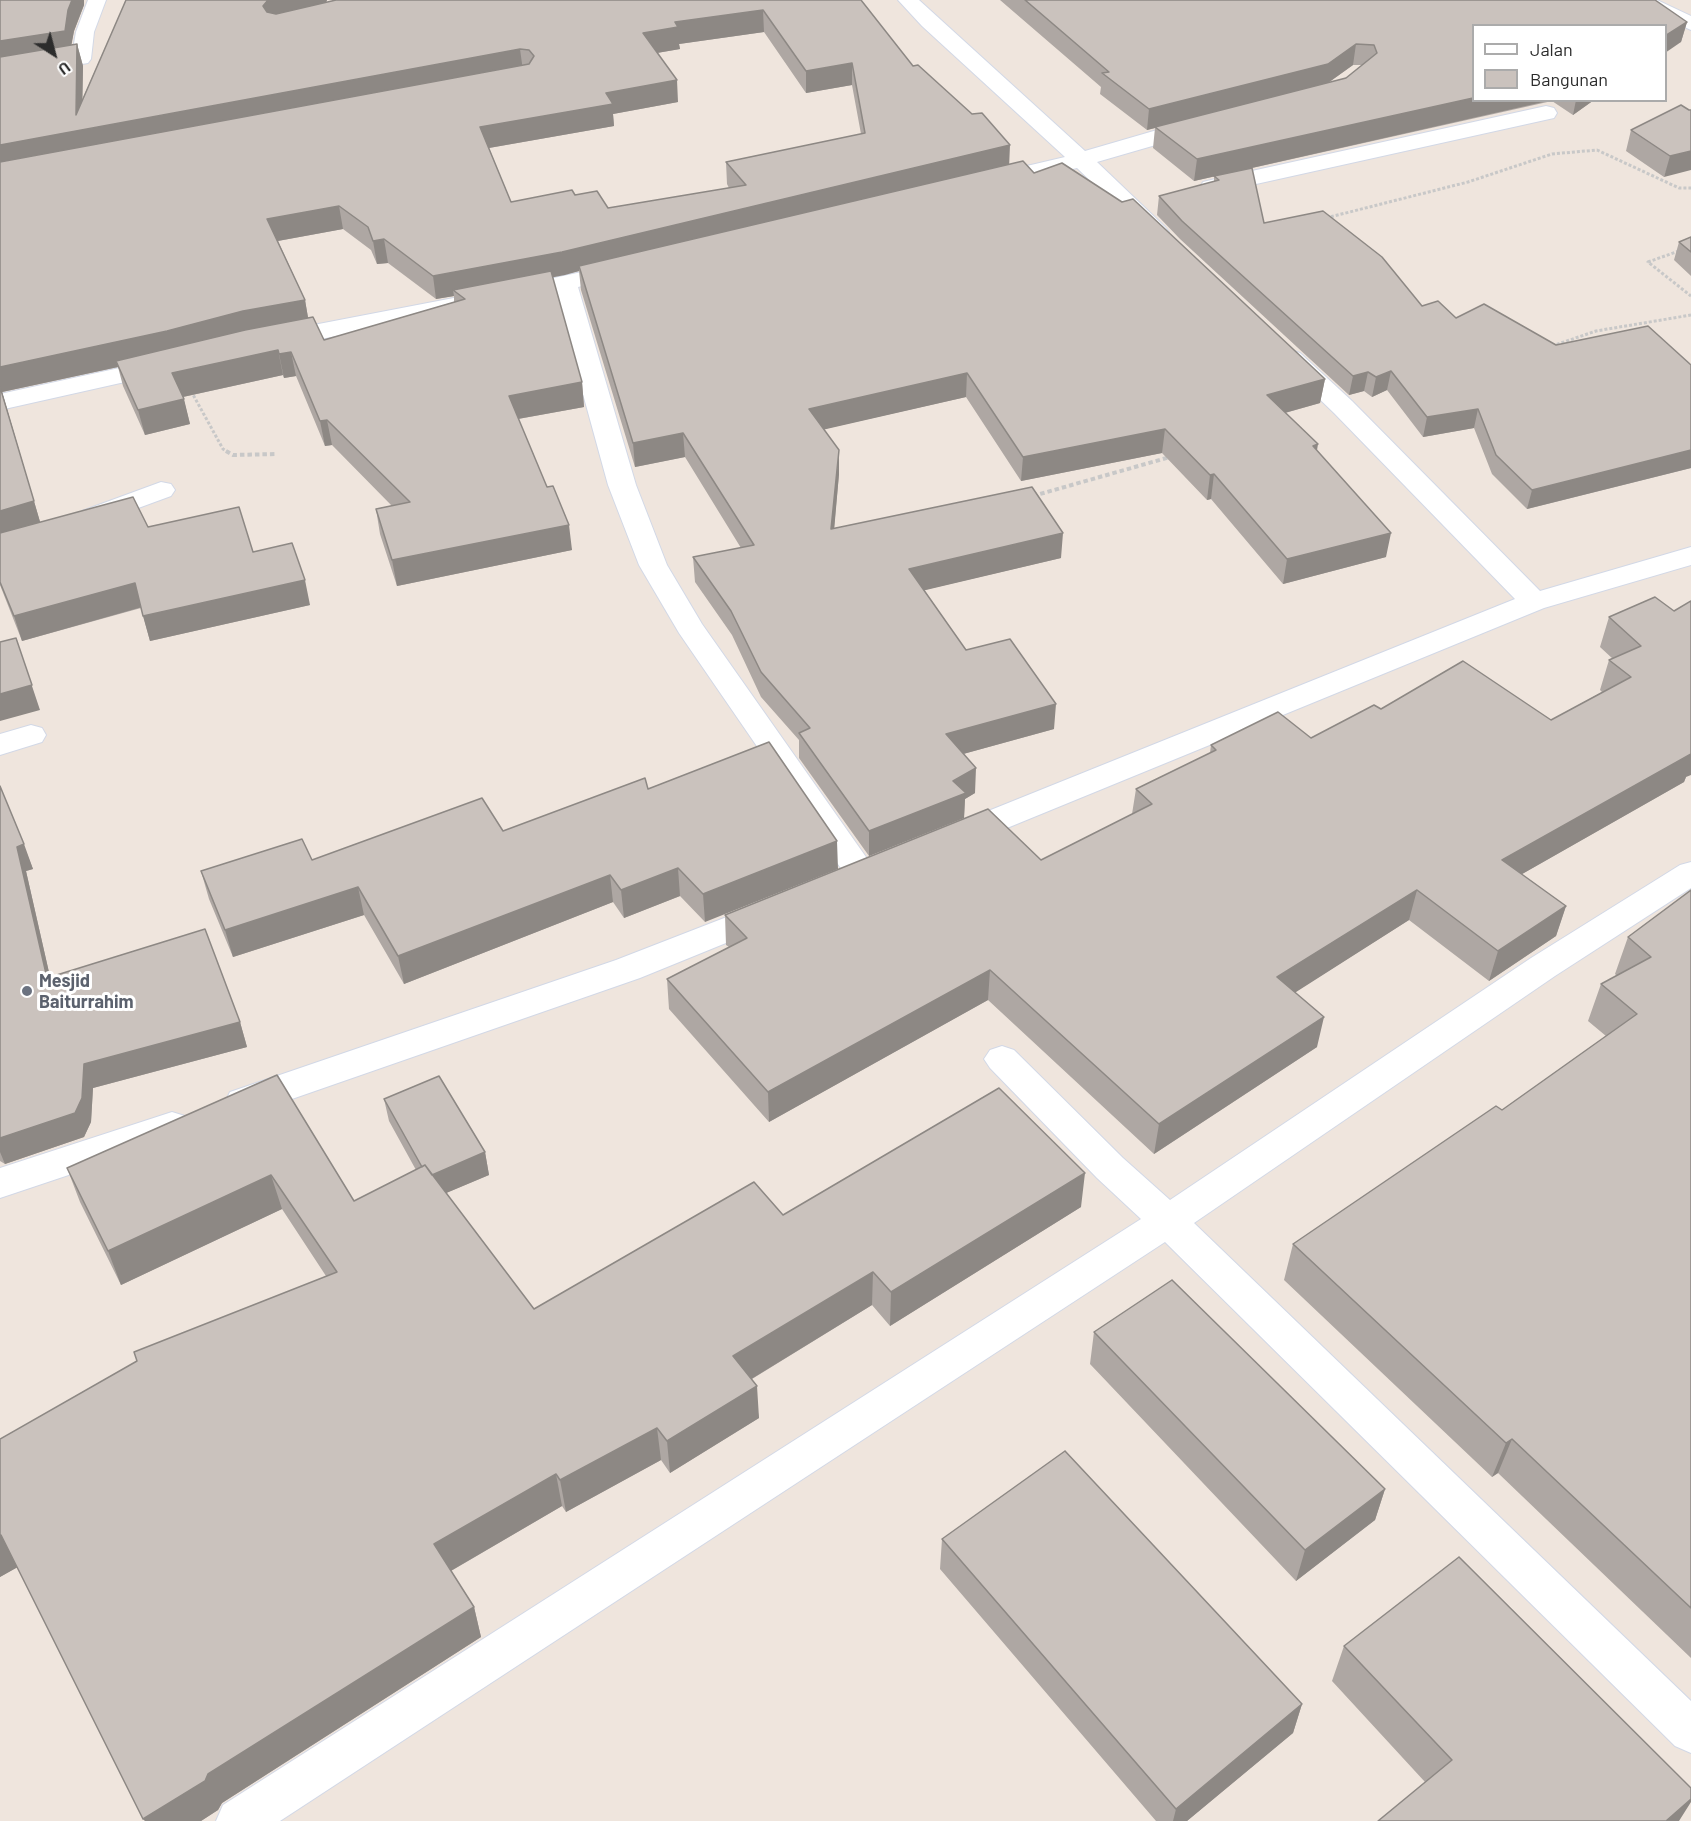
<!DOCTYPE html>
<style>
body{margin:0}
#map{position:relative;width:1691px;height:1821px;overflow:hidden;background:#efe5dd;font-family:Barlow,sans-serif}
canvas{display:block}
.legend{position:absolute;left:1472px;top:24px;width:195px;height:78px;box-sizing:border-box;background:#fff;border:2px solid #ababab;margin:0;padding:8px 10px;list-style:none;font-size:18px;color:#2c2c2c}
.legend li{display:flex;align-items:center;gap:12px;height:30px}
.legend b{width:30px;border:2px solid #ababab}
.north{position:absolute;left:24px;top:24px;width:60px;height:60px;-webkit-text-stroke:4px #fff;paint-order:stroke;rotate:144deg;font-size:16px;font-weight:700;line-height:24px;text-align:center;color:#2c2c2c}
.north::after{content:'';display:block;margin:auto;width:21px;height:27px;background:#2c2c2c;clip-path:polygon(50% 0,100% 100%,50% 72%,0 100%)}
</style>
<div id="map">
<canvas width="1691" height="1821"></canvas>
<ul class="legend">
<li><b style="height:8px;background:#fff"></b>Jalan</li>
<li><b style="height:16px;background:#cac2bd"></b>Bangunan</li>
</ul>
<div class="north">U</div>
</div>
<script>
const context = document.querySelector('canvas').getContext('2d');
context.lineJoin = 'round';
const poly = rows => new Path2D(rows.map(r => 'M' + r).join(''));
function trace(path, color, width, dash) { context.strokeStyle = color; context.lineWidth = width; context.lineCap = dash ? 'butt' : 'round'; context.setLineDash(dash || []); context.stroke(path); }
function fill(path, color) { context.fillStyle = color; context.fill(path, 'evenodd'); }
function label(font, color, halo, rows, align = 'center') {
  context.font = font + ' Barlow,sans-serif'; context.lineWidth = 6; context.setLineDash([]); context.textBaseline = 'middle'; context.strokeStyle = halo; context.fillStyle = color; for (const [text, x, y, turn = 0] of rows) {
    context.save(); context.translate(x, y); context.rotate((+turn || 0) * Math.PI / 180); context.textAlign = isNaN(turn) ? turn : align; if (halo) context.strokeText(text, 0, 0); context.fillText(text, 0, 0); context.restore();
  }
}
const pathFar1 = poly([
 [1326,218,1468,182,1552,154,1597,150,1679,188,1691,188],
 [1679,251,1648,262,1691,296],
 [1552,346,1596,331,1691,315],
 [191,391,223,449,228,452]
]);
const path = poly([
 [226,451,233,455,277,454],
 [1033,496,1170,457]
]);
const service = poly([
 [88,0,106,0,94,32,91,59,88,63,0,78,0,66,72,55,76,32,88,0]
]);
const minor = poly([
 [898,0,919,0,1085,151,1188,121,1196,119,1204,121,1207,126,1204,131,1097,162,1165,227,1169,232,1165,237,1157,239,1149,237,1077,168,988,189,980,187,977,182,980,177,1065,157,922,26,898,0],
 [1631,0,1657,0,1691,16,1691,30,1634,4,1631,0],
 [1546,106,1554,108,1557,113,1554,118,1211,194,1203,192,1200,187,1203,182,1211,180,1546,106],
 [623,263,631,265,635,270,631,275,578,287,636,485,667,565,702,624,873,867,878,875,873,883,862,887,851,883,679,633,639,565,608,485,555,292,512,301,503,299,500,294,503,289,623,263],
 [464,296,473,298,476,303,473,308,277,348,268,345,264,340,268,335,277,332,464,296],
 [1291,350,1300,353,1352,401,1540,591,1691,547,1691,565,1544,608,968,844,957,847,946,844,941,836,946,828,1515,599,1334,413,1282,363,1278,358,1282,353,1291,350],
 [165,358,174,361,178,366,174,371,0,410,0,394,165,358],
 [161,482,171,484,175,490,171,496,92,525,82,523,78,517,82,511,161,482],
 [31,725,42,728,46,735,42,742,0,755,0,734,31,725],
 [1691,862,1691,888,1555,976,1194,1223,1691,1701,1691,1753,1675,1746,1165,1242,280,1821,216,1821,223,1805,1141,1219,1097,1178,990,1068,984,1059,990,1050,1002,1046,1014,1050,1123,1158,1170,1200,1531,958,1680,865,1691,862],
 [768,901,780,905,785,913,780,921,640,978,243,1116,230,1112,225,1102,230,1092,616,960,768,901],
 [172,1112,185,1116,190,1126,185,1136,0,1198,0,1168,172,1112]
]);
const wall = poly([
 [0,0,84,0,84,5,74,31,71,45,77,44,83,66,82,100,126,0,327,0,326,3,861,0,913,66,1009,164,1034,173,1325,379,1320,403,1285,413,1317,451,1386,557,1283,584,1211,499,1207,500,1162,453,1021,481,966,397,824,429,839,474,834,528,1061,558,924,590,966,650,1054,729,963,754,975,793,965,799,964,818,869,856,799,758,799,740,761,697,732,635,695,582,693,557,741,548,685,457,635,467,581,290,579,271,552,277,582,382,584,407,518,419,572,550,397,586,380,534,376,509,392,506,332,445,325,446,296,376,284,378,283,375,183,397,190,424,145,435,123,386,118,367,2,392,40,522,148,527,253,552,310,605,150,641,141,608,22,641,0,585],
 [764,32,806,93,852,85,861,134,726,162,727,184,729,188,608,208,575,195,511,202,489,148,614,126,613,114,678,102,657,53,680,49,679,44],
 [343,229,371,250,377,264,388,263,436,299,454,296,454,302,324,340,308,318,305,300,278,241],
 [1000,0,1655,0,1687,22,1681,42,1473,100,1594,100,1573,115,1552,101,1194,181,1153,148,1155,128,1147,130,1100,94,1101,87],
 [1353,65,1362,65,1346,78,1328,83],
 [1689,110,1664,177,1626,151,1631,130],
 [1214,176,1264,223,1422,306,1456,318,1556,345,1691,365,1691,468,1527,509,1492,474,1474,428,1423,437,1387,390,1372,397,1364,391,1349,395,1180,239,1157,215,1159,196,1214,182],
 [1691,237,1691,276,1674,260,1679,242],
 [1655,597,1686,777,1684,782,1522,874,1566,906,1556,936,1489,981,1409,920,1295,992,1317,1047,1154,1154,988,1000,769,1122,669,1009,667,979,729,947,726,945,725,915,1041,860,1132,814,1136,789,1210,753,1211,745,1311,738,1381,709,1551,720,1602,692,1600,690,1609,660,1613,659,1600,647,1609,617],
 [769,742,705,922,680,896,624,918,613,902,404,984,364,915,233,957,209,899,201,871,312,860,503,831,648,789],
 [0,786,33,869,26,871,50,977,240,1022,247,1047,93,1088,91,1122,84,1137,5,1164,0,1161],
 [1691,890,1691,1658,1498,1473,1492,1477,1284,1280,1293,1244,1502,1110,1606,1036,1588,1021,1601,984,1617,976,1615,974,1628,937],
 [277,1075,354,1201,416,1170,389,1121,384,1099,485,1152,489,1175,446,1193,534,1309,783,1215,1081,1207,890,1326,872,1305,752,1379,759,1418,670,1473,661,1460,566,1512,562,1506,451,1571,474,1607,481,1637,222,1803,218,1810,201,1821,145,1821,17,1567,0,1577,0,1439,326,1276,282,1209,121,1285,80,1202,67,1168],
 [1094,1332,1385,1489,1375,1520,1296,1581,1090,1364],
 [942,1539,1302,1704,1293,1733,1187,1821,1156,1821,940,1569],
 [1344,1646,1679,1821,1425,1782,1332,1681]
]);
const shadedWall = poly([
 [72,0,84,0,84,5,74,31,70,53,0,64,0,41,68,10],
 [267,0,327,0,323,9,271,22,263,6],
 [763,10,764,32,679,44,680,49,645,55,643,33,675,22],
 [1687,22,1681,42,1665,53,1665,36],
 [77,44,83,66,82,130,520,49,523,71,0,169,0,145,76,115],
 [1356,44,1353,65,1325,85,1155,127,1155,128,1147,130,1149,109],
 [852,63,852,85,806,93,806,71],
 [677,80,678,102,613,114,614,126,483,149,480,127,606,93],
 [1473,98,1473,100,1552,100,1194,181,1197,159],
 [1576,100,1594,100,1573,115],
 [1010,145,1009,168,579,266,579,271,565,275,459,295,453,290,454,296,436,299,433,276],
 [1691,151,1691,170,1664,177,1670,156],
 [339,206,343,229,272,242,267,219],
 [384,239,388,263,377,264,373,241],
 [305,300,309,323,116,361,118,367,2,392,41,525,0,538,0,367,243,311],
 [278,350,283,375,178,398,172,373],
 [291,352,296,376,284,378,279,354],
 [1391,371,1387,390,1372,397,1376,377],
 [1368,372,1364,391,1349,395,1353,376],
 [967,373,966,397,809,433,809,409],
 [1325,379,1320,403,1263,419,1267,395],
 [582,382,584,407,512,420,509,396],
 [184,399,190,424,145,435,138,410],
 [1478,409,1474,428,1423,437,1427,417],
 [327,420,332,445,325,446,320,421],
 [1165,429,1162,453,1021,481,1023,457],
 [683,433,685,457,635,467,633,443],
 [1318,444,1314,469,1313,446],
 [839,450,839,474,832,554,831,529],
 [1691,450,1691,468,1527,509,1532,490],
 [1214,474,1211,499,1207,500,1210,475],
 [569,525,572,550,397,586,392,560],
 [1063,533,1061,558,909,594,909,569],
 [1391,533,1386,557,1283,584,1287,559],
 [305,580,310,605,150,641,143,616],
 [135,583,142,607,22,641,14,616],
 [16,638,40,710,0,721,0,694],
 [1056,704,1054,729,945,759,946,734],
 [1691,753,1691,775,1686,777,1684,782,1494,890,1502,860],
 [976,768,975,793,965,799,964,818,869,856,869,831],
 [837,841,838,869,705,922,703,894],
 [24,844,33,869,26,871,56,1003,47,978,17,847],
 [678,868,680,896,624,918,621,890],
 [610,875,613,902,404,984,398,956],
 [358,887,364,915,233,957,225,930],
 [1417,890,1409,920,1271,1008,1277,977],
 [1566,906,1556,936,1489,981,1498,951],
 [990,970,988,1000,769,1122,768,1092],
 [1324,1017,1317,1047,1154,1154,1159,1124],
 [240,1022,247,1047,93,1088,91,1122,84,1137,5,1164,0,1152,0,1138,84,1064],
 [485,1152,489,1175,432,1199,428,1177],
 [1085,1173,1081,1207,890,1326,891,1292],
 [271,1175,282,1209,121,1285,108,1251],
 [873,1272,872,1305,735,1389,733,1356],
 [757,1386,759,1418,670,1473,667,1441],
 [657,1428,661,1460,566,1512,560,1480],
 [1512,1439,1498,1473,1492,1477,1506,1443],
 [556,1474,562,1506,442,1576,434,1544],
 [1385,1489,1375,1520,1296,1581,1305,1550],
 [1,1535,18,1567,0,1577,0,1536],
 [474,1607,481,1637,222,1803,218,1810,201,1821,145,1821,143,1819,208,1774],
 [1302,1704,1293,1733,1187,1821,1173,1821,1176,1809],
 [1691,1799,1691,1802,1679,1821,1666,1821]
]);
const building = poly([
 [0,0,72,0,68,10,65,31,0,41,0,0],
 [126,0,268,0,263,6,267,12,276,14,336,0,861,0,913,66,918,65,972,114,982,113,1010,145,562,252,433,276,384,239,373,241,368,227,339,206,267,219,305,300,243,311,167,331,0,367,0,162,529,64,534,56,529,50,520,49,0,145,0,57,77,44,76,115,126,0],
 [763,10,806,71,852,63,865,133,726,162,746,185,608,208,597,191,575,195,572,190,511,202,480,127,613,104,606,93,677,80,643,33,678,27,675,22,763,10],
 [1025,0,1655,0,1687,22,1665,36,1665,26,1473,26,1473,98,1197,159,1155,127,1346,78,1377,53,1374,45,1356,44,1328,64,1149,109,1102,73,1109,72,1025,0],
 [1681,105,1689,110,1691,110,1691,151,1670,156,1631,130,1681,105],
 [1023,161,1034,173,1062,163,1122,202,1133,199,1325,379,1267,395,1318,444,1313,446,1391,533,1287,559,1214,474,1210,475,1165,429,1023,457,967,373,809,409,839,450,831,529,1032,487,1063,533,909,569,966,650,1010,639,1056,704,946,734,976,768,953,781,966,793,869,831,799,733,810,728,761,672,731,611,693,557,754,545,683,433,633,443,579,266,1023,161],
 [1252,168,1264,223,1323,211,1382,257,1422,306,1438,301,1456,318,1484,304,1556,345,1648,326,1691,365,1691,450,1532,490,1496,455,1478,409,1427,417,1391,371,1376,377,1368,372,1353,376,1182,221,1159,196,1219,180,1214,176,1252,168],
 [1691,237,1691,252,1679,242,1691,237],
 [551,271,582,382,509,396,547,487,553,486,569,525,392,560,376,509,410,502,327,420,320,421,291,352,279,354,278,350,172,373,184,399,138,410,116,361,245,330,313,317,324,340,465,299,453,290,551,271],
 [0,387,34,501,0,511,0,387],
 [133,497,148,527,239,507,253,552,292,543,305,580,143,616,135,583,14,616,0,582,0,533,133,497],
 [1655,597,1674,611,1691,601,1691,754,1502,860,1566,906,1498,951,1417,890,1277,977,1324,1017,1159,1124,990,970,768,1092,667,979,747,938,725,915,988,809,1041,860,1152,804,1136,789,1216,750,1211,745,1278,712,1311,738,1374,705,1381,709,1463,661,1551,720,1631,677,1609,660,1641,646,1609,617,1655,597],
 [16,638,32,685,0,694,0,642,16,638],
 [769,742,837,841,703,894,678,868,621,890,610,875,398,956,358,887,225,930,201,871,302,839,312,860,482,798,503,831,645,778,648,789,769,742],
 [0,786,24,844,17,847,47,978,205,929,240,1022,84,1064,82,1098,75,1113,0,1138,0,786],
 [1691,890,1691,1608,1512,1439,1506,1443,1293,1244,1496,1106,1502,1110,1637,1014,1601,984,1651,957,1628,937,1691,890],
 [277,1075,354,1201,425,1165,534,1309,754,1182,783,1215,999,1088,1085,1173,891,1292,873,1272,733,1356,757,1386,667,1441,657,1428,560,1480,556,1474,434,1544,474,1607,208,1774,205,1781,143,1819,1,1535,0,1536,0,1439,137,1361,134,1352,337,1272,271,1175,108,1251,67,1168,277,1075],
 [439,1076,485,1152,432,1175,425,1165,422,1167,384,1099,439,1076],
 [1172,1280,1385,1489,1305,1550,1094,1332,1172,1280],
 [1065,1451,1302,1704,1176,1809,942,1539,1065,1451],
 [1459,1557,1691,1788,1691,1799,1666,1821,1378,1821,1452,1760,1344,1646,1459,1557]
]);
const markers = [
 [27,991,6,"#6b7280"]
];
const worshipNames = [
 ["Mesjid",39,981],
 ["Baiturrahim",39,1002]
];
trace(service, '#d2d8e6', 2);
trace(minor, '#d2d8e6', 2);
trace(pathFar1, '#c8c8c8', 3, [3, 2]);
trace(path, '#c8c8c8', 4, [4.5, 3]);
fill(service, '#fff');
fill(minor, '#fff');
fill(wall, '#aea7a3');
fill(shadedWall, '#8d8884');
fill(building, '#cac2bd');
trace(building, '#8d8884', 1.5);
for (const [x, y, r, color] of markers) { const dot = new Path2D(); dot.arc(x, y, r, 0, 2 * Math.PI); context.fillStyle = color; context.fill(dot); trace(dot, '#fff', 2); }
label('bold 18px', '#5b616d', '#fff', worshipNames, 'left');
</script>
